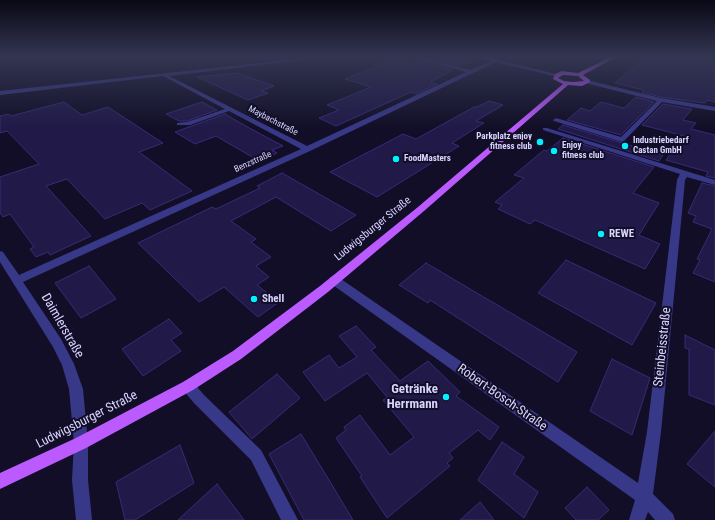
<!DOCTYPE html>
<meta charset="utf-8">
<style>
body{margin:0}
canvas{display:block;background:#120e27}
</style>
<canvas width="715" height="520"></canvas>
<script>
const context = document.querySelector('canvas').getContext('2d');
context.lineJoin = 'round';
function fill(path, color) { context.fillStyle = color; context.fill(path, 'evenodd'); }
const poly = rows => new Path2D(rows.map(r => 'M' + r).join(''));
function trace(path, color, width, dash) { context.strokeStyle = color; context.lineWidth = width; context.lineCap = dash ? 'butt' : 'round'; context.setLineDash(dash || []); context.stroke(path); }
function label(font, color, halo, rows, align = 'center') {
  context.font = font + ' "Roboto Condensed",sans-serif'; context.lineWidth = 4; context.setLineDash([]); context.textBaseline = 'middle'; context.strokeStyle = halo; context.fillStyle = color; for (const [text, x, y, turn = 0] of rows) {
    context.save(); context.translate(x, y); context.rotate((+turn || 0) * Math.PI / 180); context.textAlign = isNaN(turn) ? turn : align; if (halo) context.strokeText(text, 0, 0); context.fillText(text, 0, 0); context.restore();
  }
}
const building = poly([
 [441,56,475,56,478,58,461,66,431,58,441,56],
 [661,56,706,56,715,57,715,102,707,100,705,103,697,102,661,97,642,92,644,90,615,83,645,58,655,60,661,56],
 [394,58,416,64,423,61,453,70,430,82,437,84,416,94,411,92,336,126,319,118,339,110,327,105,371,87,345,79,378,66,375,65,394,58],
 [237,73,274,86,261,91,268,93,248,100,197,77,237,73],
 [636,97,654,102,621,135,567,120,581,108,590,111,601,102,624,108,636,97],
 [489,101,503,105,476,121,484,123,452,143,459,146,377,197,330,172,403,134,416,139,474,107,477,107,489,101],
 [64,102,82,115,108,107,163,143,139,152,192,191,150,210,142,203,105,219,67,179,46,186,91,236,50,255,48,252,36,257,30,249,34,247,10,214,3,217,0,213,0,177,39,164,7,131,0,133,0,116,9,114,11,116,64,102],
 [202,102,217,110,187,121,179,121,166,114,202,102],
 [663,104,692,109,683,120,696,123,691,129,715,135,715,178,706,176,708,172,666,160,684,136,642,125,663,104],
 [225,114,244,125,283,146,272,150,277,153,259,161,216,136,195,144,175,132,225,114],
 [563,125,622,143,663,155,659,161,558,129,563,125],
 [563,138,654,167,633,193,659,203,639,235,660,244,645,269,535,220,530,224,498,209,502,205,495,202,524,178,514,175,544,150,547,151,563,138],
 [282,173,356,215,331,231,276,197,231,221,256,239,251,242,271,257,256,266,269,277,257,285,279,302,258,317,224,287,199,302,138,243,212,207,216,209,260,188,257,186,282,173],
 [702,183,715,186,715,282,693,273,700,260,697,259,712,229,693,222,696,216,688,213,702,183],
 [566,260,656,303,632,345,538,293,566,260],
 [426,263,577,352,558,382,430,300,428,303,399,285,426,263],
 [89,266,116,299,81,318,55,283,89,266],
 [169,319,182,333,171,340,181,351,143,376,122,349,169,319],
 [356,326,376,347,371,350,400,381,428,361,460,392,456,396,499,427,490,440,478,430,449,453,453,458,447,463,450,466,387,518,360,477,362,476,336,438,346,430,344,427,360,415,390,455,414,437,383,400,387,397,367,373,325,401,303,372,329,355,339,368,357,357,339,336,356,326],
 [685,335,715,350,715,405,689,395,689,349,685,348,685,335],
 [612,359,650,378,632,435,590,411,612,359],
 [277,374,300,398,252,439,229,412,277,374],
 [715,431,715,487,687,464,715,431],
 [301,434,332,485,353,520,304,520,269,454,301,434],
 [502,442,524,457,514,474,538,492,524,518,478,480,502,442],
 [180,445,194,483,135,520,125,520,116,482,180,445],
 [217,484,244,520,178,520,194,505,217,484],
 [587,487,609,510,598,520,576,520,565,508,587,487],
 [480,502,494,520,460,520,480,502]
]);
const minor = poly([
 [325,56,336,56,169,76,307,146,466,72,410,56,416,56,470,70,491,61,476,56,482,56,560,75,557,77,496,62,310,151,23,282,61,339,74,364,83,389,88,443,88,480,92,520,76,520,72,480,74,443,69,389,62,365,53,347,0,262,0,251,3,252,19,275,301,149,229,111,190,125,177,125,177,123,187,122,225,109,163,76,0,95,0,91,325,56],
 [587,80,661,98,715,107,715,111,662,102,624,141,622,142,554,121,553,120,556,118,621,137,657,101,585,83,584,82,587,80],
 [543,128,547,128,715,180,715,185,687,177,685,180,661,432,653,494,673,514,675,520,655,520,648,512,645,520,629,520,635,500,330,283,329,280,330,277,334,276,338,277,638,483,647,432,677,180,680,174,543,130,543,128],
 [188,380,193,382,204,395,261,450,298,520,281,520,251,460,194,403,183,390,181,386,183,382,188,380]
]);
const major = poly([
 [613,56,618,56,583,75,590,80,590,82,582,86,568,85,424,211,328,292,241,359,193,390,86,448,0,489,0,473,76,438,183,382,233,351,320,286,418,207,563,84,553,79,555,74,562,71,578,73,613,56],
 [563,75,578,76,584,81,573,82,564,81,558,78,563,75]
]);
const markers = [
 [540,142,4,"#00f1ff"],
 [625,146,4,"#00f1ff"],
 [554,151,4,"#00f1ff"],
 [396,159,4,"#00f1ff"],
 [601,234,4,"#00f1ff"],
 [254,299,4,"#00f1ff"],
 [446,397,4,"#00f1ff"]
];
const farStreetnames = [
 ["Maybachstraße",273,121,27],
 ["Benzstraße",253,162,-24]
];
const farPoinames = [
 ["Parkplatz enjoy",532,137,"right"],
 ["fitness club",532,147,"right"],
 ["Industriebedarf",633,141],
 ["Castan GmbH",633,151],
 ["Enjoy",562,146],
 ["fitness club",562,156],
 ["FoodMasters",404,159]
];
const streetNames = [
 ["Ludwigsburger Straße",373,229,-39]
];
const poiNames = [
 ["REWE",609,234],
 ["Shell",262,299]
];
const nearStreetnames = [
 ["Daimlerstraße",62,326,60],
 ["Steinbeisstraße",663,347,-84],
 ["Robert-Bosch-Straße",502,398,35],
 ["Ludwigsburger Straße",87,420,-27]
];
const nearPoinames = [
 ["Getränke",438,390],
 ["Herrmann",438,405]
];
fill(building, '#211a49');
trace(building, '#362b75', 1);
fill(minor, '#383888');
fill(major, '#bb5bff');
const sky = context.createLinearGradient(0, 0, 0, 128);
sky.addColorStop(0, '#0a0815');
sky.addColorStop(0.44, '#333652');
sky.addColorStop(1, '#33365200');
context.fillStyle = sky;
context.fillRect(0, 0, 715, 128);
for (const [x, y, r, color] of markers) { const dot = new Path2D(); dot.arc(x, y, r, 0, 2 * Math.PI); context.fillStyle = color; context.fill(dot); trace(dot, '#120e27', 1.5); }
label('9px', '#d7d4ff', '#120e27', farStreetnames);
label('bold 9px', '#d7d4ff', '#120e27', farPoinames, 'left');
label('11px', '#d7d4ff', '#120e27', streetNames);
label('bold 11px', '#d7d4ff', '#120e27', poiNames, 'left');
label('13px', '#d7d4ff', '#120e27', nearStreetnames);
label('bold 13px', '#d7d4ff', '#120e27', nearPoinames, 'right');
</script>
